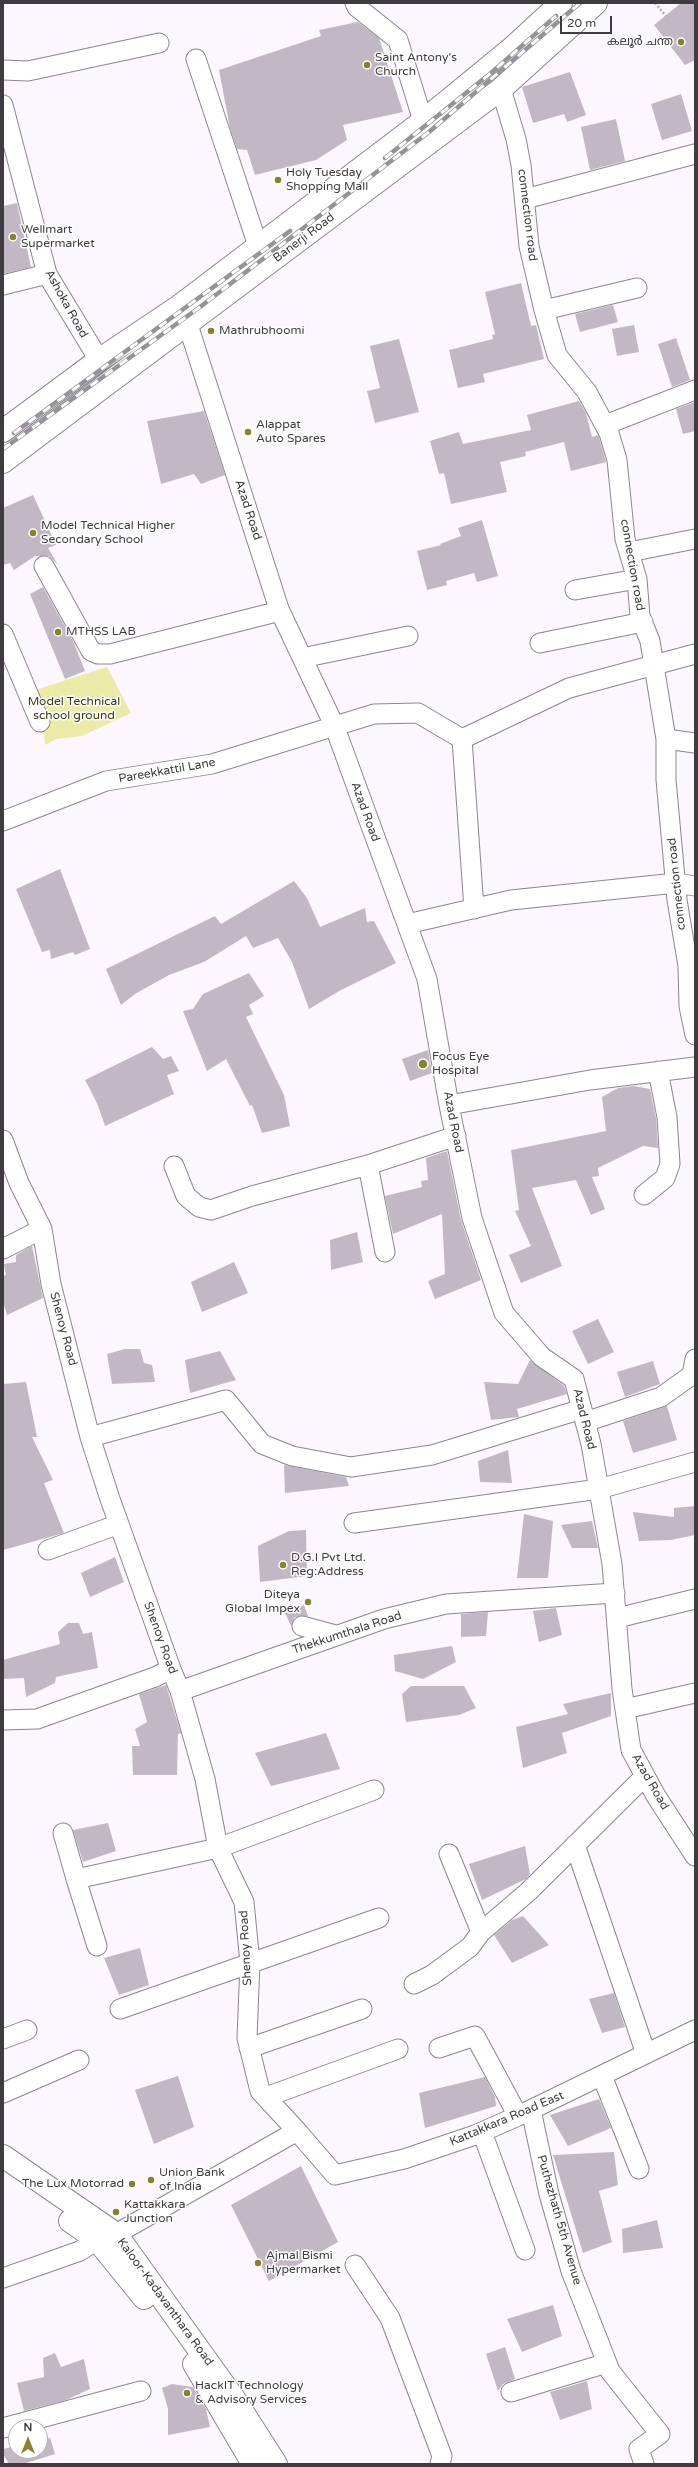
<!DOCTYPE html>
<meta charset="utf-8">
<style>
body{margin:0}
#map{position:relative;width:698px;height:2467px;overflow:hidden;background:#fcf6fe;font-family:"Varela Round",sans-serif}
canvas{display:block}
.frame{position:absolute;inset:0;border:4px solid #3f3b41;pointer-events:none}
.north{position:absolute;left:8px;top:2419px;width:40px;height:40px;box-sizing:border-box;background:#fff;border:1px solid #b2b1b3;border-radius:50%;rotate:0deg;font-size:11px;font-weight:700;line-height:16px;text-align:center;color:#3f3b41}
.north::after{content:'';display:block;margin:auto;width:14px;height:18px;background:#86832c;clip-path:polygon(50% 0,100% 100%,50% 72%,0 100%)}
.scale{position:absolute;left:560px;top:16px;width:52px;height:18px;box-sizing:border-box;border:2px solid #3f3b41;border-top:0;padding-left:5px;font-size:12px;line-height:14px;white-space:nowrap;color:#3f3b41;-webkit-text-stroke:3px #fff;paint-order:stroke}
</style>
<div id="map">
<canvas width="698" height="2467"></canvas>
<div class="frame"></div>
<div class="north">N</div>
<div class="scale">20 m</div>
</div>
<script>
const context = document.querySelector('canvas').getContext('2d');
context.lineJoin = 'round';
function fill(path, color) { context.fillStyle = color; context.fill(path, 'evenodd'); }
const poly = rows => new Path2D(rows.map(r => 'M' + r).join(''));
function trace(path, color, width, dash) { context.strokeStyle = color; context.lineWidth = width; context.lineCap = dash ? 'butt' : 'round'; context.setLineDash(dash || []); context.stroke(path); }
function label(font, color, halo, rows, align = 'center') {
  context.font = font + ' "Varela Round","Noto Sans Malayalam",sans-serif'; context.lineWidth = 3; context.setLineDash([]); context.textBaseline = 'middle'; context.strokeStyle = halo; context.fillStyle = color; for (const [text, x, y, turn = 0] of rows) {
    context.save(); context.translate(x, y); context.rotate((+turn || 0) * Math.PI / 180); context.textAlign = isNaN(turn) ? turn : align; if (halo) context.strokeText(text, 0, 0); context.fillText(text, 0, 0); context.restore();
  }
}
const green = poly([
 [107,667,131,713,82,736,56,739,45,745,42,718,35,690]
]);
const building = poly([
 [681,3,695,3,695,60,685,65,654,25],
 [358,22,379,38,403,112,343,125,347,140,316,160,255,175,247,150,237,149,230,128,219,70,321,36,319,30],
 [570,72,586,115,567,122,564,114,533,123,522,87],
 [681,94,692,131,662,140,651,104],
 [616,119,625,161,590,170,581,127],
 [17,203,31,267,3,274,3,206],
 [521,283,531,326,536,325,544,359,483,374,485,382,458,388,449,350,493,339,492,335,495,334,485,292],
 [613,305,618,322,580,332,575,314],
 [634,325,639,352,617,356,612,329],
 [676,338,690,380,672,387,658,344],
 [399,339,419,412,375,423,367,391,380,388,370,346],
 [579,401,586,413,592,437,598,435,599,437,606,462,571,471,564,442,525,452,526,456,500,462,507,492,451,504,444,473,439,474,430,441,459,432,463,444,531,430,527,415],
 [695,402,695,431,683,434,676,409],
 [204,411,225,475,201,484,194,474,161,484,147,421],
 [33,495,56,545,48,548,58,565,49,556,35,556,14,570,10,563,3,565,3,508],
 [482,520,498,576,477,582,474,573,446,581,447,585,427,590,417,551,441,545,440,544,461,536,458,528],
 [43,587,74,643,85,671,65,679,30,594],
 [60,869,90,949,75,955,73,952,51,959,50,950,42,952,16,889],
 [294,881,307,898,320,927,365,908,367,922,374,921,396,963,341,990,309,1009,292,962,278,938,253,948,246,936,204,962,169,975,135,994,121,1005,106,969,215,916,221,924],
 [249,973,264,996,249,1005,253,1014,246,1017,284,1095,290,1126,262,1133,252,1105,250,1106,226,1059,207,1071,183,1011,193,1009,203,994],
 [152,1047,163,1059,171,1056,179,1071,167,1075,174,1094,105,1126,97,1103,85,1080],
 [428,1050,432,1073,410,1081,402,1059],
 [634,1086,650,1089,656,1118,658,1148,643,1146,598,1168,599,1176,592,1177,605,1209,591,1215,576,1180,532,1188,562,1266,521,1283,509,1255,531,1246,515,1211,519,1210,511,1150,606,1131,602,1097,618,1088],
 [447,1151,461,1220,481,1280,435,1299,428,1281,445,1274,442,1214,393,1234,385,1196,422,1187,421,1181,428,1180,426,1158],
 [357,1232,363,1262,331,1270,330,1240],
 [32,1246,43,1298,7,1315,3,1302,3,1276,6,1275,4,1264,16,1262,16,1255],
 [234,1262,248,1293,202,1312,191,1282],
 [598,1319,614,1352,588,1364,572,1331],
 [125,1349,140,1349,144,1363,152,1365,155,1382,112,1384,107,1354],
 [220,1351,236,1380,190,1393,185,1360],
 [530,1360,564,1386,567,1394,517,1409,519,1417,491,1420,484,1382,518,1384],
 [653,1361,660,1384,625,1397,617,1372],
 [26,1382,37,1437,32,1437,53,1480,44,1483,64,1533,3,1550,3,1384],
 [667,1406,677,1440,633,1453,623,1421],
 [508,1450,512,1483,480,1482,478,1461],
 [284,1465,346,1477,349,1486,285,1493],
 [695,1506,695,1535,671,1540,639,1541,633,1512,674,1517,674,1508],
 [524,1514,553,1521,548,1578,517,1578],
 [592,1521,598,1548,572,1548,561,1525],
 [306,1530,307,1576,260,1582,258,1546,289,1531],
 [115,1557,124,1582,90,1597,81,1573],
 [304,1605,308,1616,299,1616,294,1618,291,1626,285,1613],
 [556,1608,562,1635,539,1642,533,1611],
 [488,1612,486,1636,461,1637,461,1614],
 [68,1623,79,1623,83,1634,92,1632,98,1668,56,1677,55,1683,26,1697,24,1678,3,1679,3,1660,60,1644,58,1632],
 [452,1646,456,1662,423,1679,395,1671,394,1655],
 [166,1685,181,1733,178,1734,177,1775,133,1775,132,1746,140,1746,135,1729,147,1722,139,1694],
 [411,1686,464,1686,476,1708,459,1715,406,1722,402,1694],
 [611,1693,611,1716,562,1733,567,1753,523,1768,516,1727,568,1714,563,1704],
 [326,1733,340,1769,271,1786,255,1753],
 [108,1823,116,1851,83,1862,73,1830],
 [525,1846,530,1874,526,1879,482,1900,469,1864],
 [523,1916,549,1945,512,1963,494,1935,512,1920],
 [140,1948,149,1985,119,1995,104,1958],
 [614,1993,625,2027,602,2033,589,1999],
 [178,2076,194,2127,154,2144,135,2090],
 [485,2077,495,2097,496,2106,425,2128,419,2093],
 [599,2099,611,2128,568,2146,550,2115],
 [614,2152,618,2185,599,2191,612,2242,583,2253,553,2155],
 [301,2166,338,2242,269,2281,231,2205],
 [657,2220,663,2248,623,2253,622,2229],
 [553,2305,562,2336,522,2352,507,2319],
 [505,2347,515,2379,503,2384,498,2391,486,2354],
 [55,2353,61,2367,84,2359,90,2389,66,2400,24,2411,17,2383,44,2377,43,2358],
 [587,2381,592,2409,560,2420,550,2392],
 [172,2384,193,2387,206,2409,210,2427,168,2435,168,2409,162,2388],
 [50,2438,55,2454,23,2464,9,2464,3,2454,3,2449,16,2446,16,2451,40,2451,40,2440]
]);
const path = poly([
 [655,3,666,16]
]);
const minor = poly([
 [355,3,357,7,398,40,423,121],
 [196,59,258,246],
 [3,70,28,71,159,43],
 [501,89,516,139,521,165,529,246,544,310,557,355,587,392,609,433,617,460,625,539,637,579,640,616,650,641,666,739,666,780,677,900,688,966,689,1006,695,1035],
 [3,105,47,274,99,360],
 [525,199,695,154],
 [3,285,47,274],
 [544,310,637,288],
 [181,312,188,325,279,609,334,725,427,979,449,1105,472,1218,504,1313,542,1357,574,1379,591,1444,612,1564,622,1689,631,1750,656,1796,695,1856],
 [605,425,695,390],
 [629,552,695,539],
 [44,566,91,651,98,654,110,654,280,611],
 [575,590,637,579],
 [3,634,40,722],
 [540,643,643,622],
 [302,658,408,636],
 [462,739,474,909],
 [666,739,695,743],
 [3,821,106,781,212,764,374,714,418,713,462,739,569,688,695,654],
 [407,924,511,900,676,883,695,886],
 [449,1105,590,1080,695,1067],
 [3,1140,19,1183,42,1229,51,1284,90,1437,110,1499,171,1669,180,1691,205,1779,218,1848,244,1902,250,1963,247,2038,260,2091,297,2131],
 [368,1165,385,1252],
 [174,1166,186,1196,199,1207,211,1210,252,1196,368,1165,456,1136],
 [644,1195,665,1178,670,1164,667,1117,658,1071],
 [3,1249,42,1229],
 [585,1422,661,1397,692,1375,695,1359],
 [90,1437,226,1400,262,1444,292,1456,351,1467,432,1455,582,1409],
 [354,1523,599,1489,695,1462],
 [48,1550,119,1524],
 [617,1618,695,1599],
 [302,1626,335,1635],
 [180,1691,384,1619,446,1604,615,1593],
 [625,1709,695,1693],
 [3,1720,37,1719,155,1677,171,1669],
 [63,1833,76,1879,218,1848,374,1790],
 [575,1845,646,2054],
 [449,1854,481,1932,528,1892,645,1776],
 [76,1879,97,1946],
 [414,1984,432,1975,470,1947,481,1932],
 [120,2009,379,1918],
 [3,2039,27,2030],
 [249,2048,362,2009],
 [439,2048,475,2036,518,2116],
 [602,2076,639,2169],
 [3,2093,79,2060],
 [266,2097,398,2049],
 [531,2110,549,2194,571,2271,607,2363,610,2371,660,2434,639,2449,644,2464],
 [482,2132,525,2250],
 [355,2265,390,2318,442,2456,440,2464],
 [3,2278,80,2251,97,2240,116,2234,297,2131,335,2175,404,2159,475,2135,518,2116,695,2030],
 [511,2392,607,2363],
 [3,2428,141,2391]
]);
const major = poly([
 [3,431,99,360,178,307,423,121,512,48,561,3],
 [3,462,501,89,596,3],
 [3,2156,116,2234,235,2400,276,2464],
 [70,2221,97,2240,144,2298],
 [194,2364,253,2464]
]);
const rail = poly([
 [385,158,491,73,556,16],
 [14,433,290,231],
 [3,449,200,307,429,132,580,3]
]);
const markers = [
 [681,42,4,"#86832c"],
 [367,65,4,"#86832c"],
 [278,180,4,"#86832c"],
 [13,237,4,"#86832c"],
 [211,331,4,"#86832c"],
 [248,432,4,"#86832c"],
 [33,533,4,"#86832c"],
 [58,632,4,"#86832c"],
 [423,1064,5,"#86832c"],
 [283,1565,4,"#86832c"],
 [308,1602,4,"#86832c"],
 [151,2180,4,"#86832c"],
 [132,2184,4,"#86832c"],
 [116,2212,4,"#86832c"],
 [258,2263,4,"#86832c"],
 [187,2393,4,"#86832c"]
];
const poiNames = [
 ["കലൂർ ചന്ത",673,42,"right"],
 ["Saint Antony's",375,58],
 ["Church",375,72],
 ["Holy Tuesday",286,173],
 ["Shopping Mall",286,187],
 ["Wellmart",21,230],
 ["Supermarket",21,244],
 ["Mathrubhoomi",219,331],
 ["Alappat",256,425],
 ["Auto Spares",256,439],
 ["Model Technical Higher",41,526],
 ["Secondary School",41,540],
 ["MTHSS LAB",66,632],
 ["Focus Eye",432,1057],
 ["Hospital",432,1071],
 ["D.G.I Pvt Ltd.",291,1558],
 ["Reg:Address",291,1572],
 ["Diteya",300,1595,"right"],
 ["Global Impex",300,1609,"right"],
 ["Union Bank",159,2173],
 ["of India",159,2187],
 ["The Lux Motorrad",124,2184,"right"],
 ["Kattakkara",124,2205],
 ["Junction",124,2219],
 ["Ajmal Bismi",266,2256],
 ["Hypermarket",266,2270],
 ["HackIT Technology",195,2386],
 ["& Advisory Services",195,2400]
];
const streetNames = [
 ["connection road",527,215,83],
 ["Banerji Road",304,238,-37],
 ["Ashoka Road",66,304,61],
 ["Azad Road",248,510,72],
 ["connection road",632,565,80],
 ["Pareekkattil Lane",167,771,-10],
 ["Azad Road",365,812,70],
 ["connection road",677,884,-96],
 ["Azad Road",453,1122,79],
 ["Shenoy Road",63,1329,75],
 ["Azad Road",584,1419,76],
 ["Thekkumthala Road",347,1633,-18],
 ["Shenoy Road",160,1638,70],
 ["Azad Road",650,1782,60],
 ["Shenoy Road",246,1948,-93],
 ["Kattakkara Road East",507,2119,-23],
 ["Puthezhath 5th Avenue",559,2220,74],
 ["Kaloor-Kadavanthara Road",165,2302,54]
];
const parkNames = [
 ["Model Technical",74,702],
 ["school ground",74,716]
];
fill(green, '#ebeba7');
fill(building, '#c2b8c5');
trace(minor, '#8e8491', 21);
trace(major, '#8e8491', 24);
trace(path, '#b4afb6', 2.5, [2, 2]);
trace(minor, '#fff', 19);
trace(major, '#fff', 22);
trace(rail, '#979299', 4.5);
trace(rail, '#fff', 3, [9]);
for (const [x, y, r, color] of markers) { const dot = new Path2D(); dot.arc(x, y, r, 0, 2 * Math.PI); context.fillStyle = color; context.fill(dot); trace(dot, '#fff', 1.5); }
label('12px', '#3f3b41', '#fff', poiNames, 'left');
label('12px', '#3f3b41', '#fff', streetNames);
label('12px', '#373612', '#fff', parkNames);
</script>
